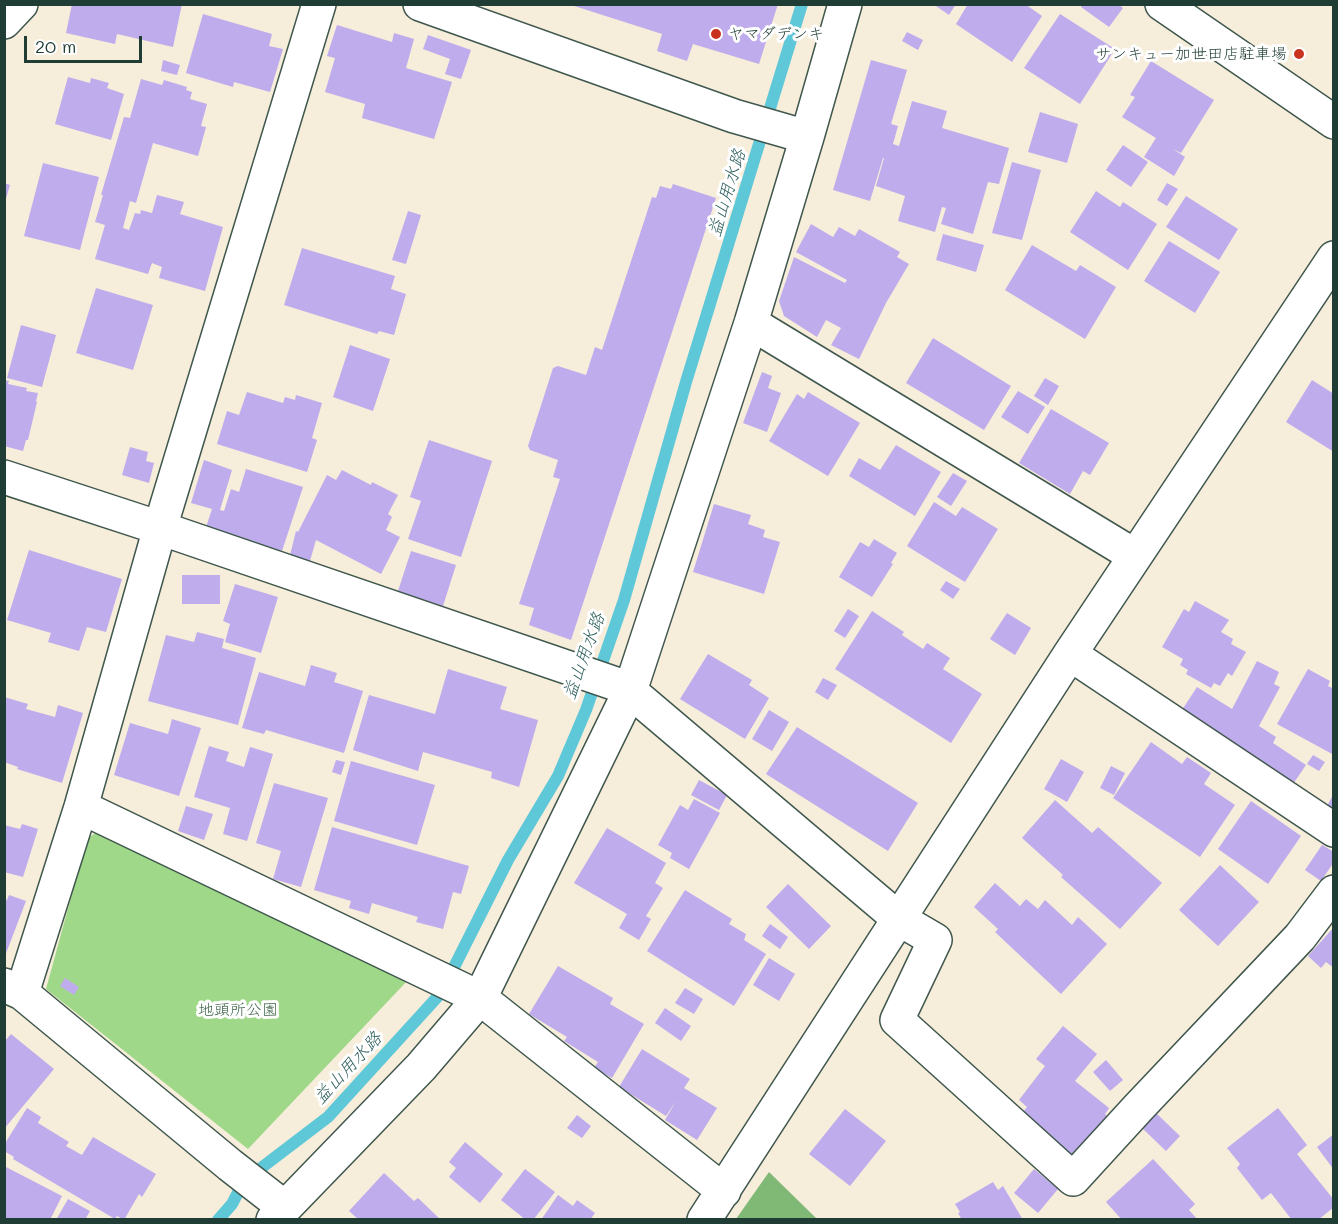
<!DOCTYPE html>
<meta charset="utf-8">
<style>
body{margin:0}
#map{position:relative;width:1338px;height:1224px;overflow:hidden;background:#f7eddb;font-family:Mali,sans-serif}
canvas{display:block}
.frame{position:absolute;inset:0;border:6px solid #1f3d34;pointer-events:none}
.scale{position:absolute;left:24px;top:36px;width:118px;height:27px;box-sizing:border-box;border:3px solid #1f3d34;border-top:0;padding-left:8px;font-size:18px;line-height:21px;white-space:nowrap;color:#1f3d34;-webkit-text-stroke:4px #fff;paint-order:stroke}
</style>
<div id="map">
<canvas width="1338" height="1224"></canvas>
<div class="frame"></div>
<div class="scale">20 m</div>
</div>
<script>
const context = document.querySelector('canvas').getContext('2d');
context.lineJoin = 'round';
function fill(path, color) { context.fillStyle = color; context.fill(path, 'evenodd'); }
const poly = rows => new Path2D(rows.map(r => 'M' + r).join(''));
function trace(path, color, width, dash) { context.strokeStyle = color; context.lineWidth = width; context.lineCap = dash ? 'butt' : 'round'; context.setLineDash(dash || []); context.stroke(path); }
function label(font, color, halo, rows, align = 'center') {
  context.font = font + ' Mali,"Klee One",sans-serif'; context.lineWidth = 6; context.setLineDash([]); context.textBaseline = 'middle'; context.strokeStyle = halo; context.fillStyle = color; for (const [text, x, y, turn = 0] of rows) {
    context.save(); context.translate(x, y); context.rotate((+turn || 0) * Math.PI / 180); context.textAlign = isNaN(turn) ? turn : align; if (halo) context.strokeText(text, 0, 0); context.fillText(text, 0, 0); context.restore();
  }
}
const green = poly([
 [101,829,409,979,248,1149,46,989,87,839]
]);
const forest = poly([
 [769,1172,817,1219,736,1219]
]);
const stream = poly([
 [218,1220,232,1204,244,1181,328,1117,441,993,508,860,558,776,586,710,624,600,686,382,802,4]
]);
const building = poly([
 [72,4,182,4,173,47,117,34,115,44,66,33],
 [568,4,778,4,759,64,693,44,687,61,657,51,662,34],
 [933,4,956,4,949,15],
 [968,4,1025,4,1042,16,1012,62,956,24],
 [1083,4,1118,4,1123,8,1109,27,1081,7],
 [203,14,272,34,269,46,283,49,270,92,234,82,233,87,186,73],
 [1060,14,1115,49,1080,104,1024,68],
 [337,25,392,42,394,33,414,39,406,68,452,82,434,139,362,118,365,104,325,92,335,58,327,56],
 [907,32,923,40,918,50,902,41],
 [428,35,471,50,461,79,445,74,450,59,423,49],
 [163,60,180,65,177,75,161,71],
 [871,60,907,70,891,124,898,126,893,144,899,146,912,101,947,111,942,128,1009,148,999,184,988,182,973,234,941,224,946,208,942,207,935,232,898,221,905,196,876,186,884,158,883,158,870,201,833,190],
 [1151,61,1214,100,1181,153,1173,149,1185,157,1174,176,1144,157,1156,138,1122,117,1135,97,1130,95],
 [68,77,90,83,91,78,109,83,107,88,124,94,111,140,55,124],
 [141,79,162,85,164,80,187,87,186,90,192,92,190,99,207,104,201,126,206,127,198,156,153,143,136,203,130,201,123,228,129,230,135,213,140,214,141,210,152,213,157,195,184,202,180,214,223,227,205,291,159,278,162,267,152,263,148,274,95,259,105,225,95,222,103,195,101,195,124,117,130,118],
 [1040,112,1078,124,1067,163,1028,152],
 [1123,145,1148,162,1131,187,1106,170],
 [1012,162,1041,170,1022,240,992,233],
 [43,163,99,177,80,250,24,236],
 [4,183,10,185,5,202,4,202],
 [1167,183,1178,189,1167,206,1157,200],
 [673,184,716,198,571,640,529,625,534,608,519,604,560,479,553,477,558,460,530,450,528,446,553,368,558,366,586,375,595,347,602,350,652,197,656,198,660,186,671,189],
 [1096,191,1120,207,1123,202,1157,224,1128,270,1070,232],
 [1186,196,1238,229,1219,260,1166,227],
 [408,211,421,215,406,264,392,260],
 [811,224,833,237,839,227,855,236,859,229,900,252,897,257,909,264,886,303,859,359,831,345,841,328,826,320,817,337,784,316,779,301,794,257,845,283,847,280,796,252],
 [943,234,984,245,976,272,936,260],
 [1169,241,1220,272,1195,313,1144,281],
 [1032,245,1076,271,1080,265,1116,287,1085,339,1005,290],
 [302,248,395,276,391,289,406,294,394,335,379,331,377,334,284,305],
 [96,288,153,305,133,370,76,353],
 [21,325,56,335,42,387,7,378],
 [933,338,1011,386,984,430,906,383],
 [350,345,390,359,373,411,333,397],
 [762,372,772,376,768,388,781,393,767,432,743,423],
 [1045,378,1059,386,1048,405,1034,396],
 [4,380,9,381,8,384,27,388,26,391,38,393,36,401,37,402,28,440,26,440,23,451,4,446],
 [1312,380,1334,394,1334,452,1286,422],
 [1018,391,1045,407,1028,434,1001,417],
 [247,392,283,403,285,397,295,400,296,395,322,403,312,438,317,440,307,472,217,444,227,411,239,415],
 [808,392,860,423,828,476,769,441,797,394,804,399],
 [1051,409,1109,443,1090,475,1083,471,1070,494,1019,463],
 [429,440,492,461,461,557,408,539,421,501,410,497],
 [896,445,941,472,915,516,849,476,859,458,880,470],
 [130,447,148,452,146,461,154,463,149,483,122,475],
 [204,460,232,470,220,510,224,511,231,489,239,492,246,469,303,487,282,551,206,527,212,509,191,503],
 [342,470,371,485,372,482,398,495,388,514,392,517,386,530,400,537,381,574,316,540,310,561,290,555,296,531,298,532,327,475,336,480],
 [953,473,967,481,951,506,937,497],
 [934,502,956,516,962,507,998,529,965,582,907,546],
 [714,504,751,515,748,524,765,530,763,537,780,542,764,594,693,572],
 [874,539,897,553,891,563,893,564,872,597,839,577,860,542,869,547],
 [29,550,122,579,106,632,87,627,79,651,48,642,51,633,7,620],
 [411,551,456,565,443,606,398,591],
 [182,575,220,575,220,604,182,604],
 [946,581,960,589,953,599,940,590],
 [235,584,278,597,261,653,225,642,230,624,223,621],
 [1195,601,1229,620,1221,632,1233,639,1231,644,1246,652,1232,676,1228,673,1220,686,1214,683,1211,688,1186,674,1188,670,1180,665,1183,659,1162,647,1184,609,1189,612],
 [848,609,859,616,845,638,834,631],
 [872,611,904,632,902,635,923,649,927,643,950,658,943,669,982,694,951,743,835,669],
 [1007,613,1031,628,1015,655,990,639],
 [197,632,224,639,222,648,256,658,238,725,148,701,166,635,194,642],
 [708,654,752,680,749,685,769,698,745,739,680,699],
 [1257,661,1279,672,1274,684,1280,687,1259,726,1276,737,1273,743,1306,765,1291,787,1182,710,1197,687,1232,709],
 [311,665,337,673,334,682,363,691,344,753,266,730,264,734,242,728,259,672,305,686],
 [448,669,507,687,500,709,538,720,519,787,491,778,492,772,423,752,418,771,353,750,369,695,435,714],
 [1308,669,1330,681,1328,686,1334,689,1334,755,1277,724],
 [823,678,837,685,828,700,815,692],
 [4,697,28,704,26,709,55,717,58,705,83,713,62,783,17,769,18,767,4,762],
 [769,710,789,722,772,751,752,739],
 [172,719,201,728,179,796,114,775,130,723,168,734],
 [797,727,918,803,888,851,766,774],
 [1151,742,1182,764,1187,757,1211,773,1204,784,1235,805,1200,857,1113,798],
 [209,746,229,752,226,761,244,767,250,747,273,754,247,841,223,834,230,808,194,797],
 [1313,755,1325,762,1319,771,1307,764],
 [1061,759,1084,772,1067,802,1044,789],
 [336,760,345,762,341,775,332,772],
 [351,761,435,785,417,845,334,821],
 [1111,766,1125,773,1114,795,1100,788],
 [699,780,727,795,719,810,691,795],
 [274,783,328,798,301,887,273,879,281,851,256,843],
 [1334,793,1334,816,1325,810],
 [694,799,720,813,689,869,670,858,672,853,658,845,680,805,688,810],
 [1055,800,1092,833,1098,827,1162,883,1120,929,1061,877,1063,875,1022,838],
 [1251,801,1301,836,1268,884,1218,849],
 [186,806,213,814,204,840,178,831],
 [22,824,38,829,23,877,4,872,4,825,20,829],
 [332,827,469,866,461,894,453,892,443,929,416,922,418,917,372,903,369,914,349,908,351,901,314,890],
 [607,828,666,863,655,883,663,888,646,916,651,919,639,940,619,928,627,914,574,883],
 [1322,845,1334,852,1334,862,1321,881,1305,870],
 [1220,865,1259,902,1218,946,1179,910],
 [995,883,1020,906,1026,899,1038,909,1045,900,1072,925,1078,917,1107,944,1061,994,995,932,998,929,974,907],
 [788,884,831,926,809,949,766,907],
 [685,890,732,919,729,924,746,934,744,940,766,954,734,1006,647,951],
 [9,895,26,901,5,956,4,899,7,900],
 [770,924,788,937,780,949,762,936],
 [1334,927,1334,968,1326,962,1321,968,1308,956],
 [769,958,795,974,779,1001,753,985],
 [558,966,613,998,610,1004,644,1024,612,1078,594,1068,598,1062,564,1041,567,1037,529,1014],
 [65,978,79,987,74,995,60,986],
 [685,988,703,999,694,1014,675,1003],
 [665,1008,691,1026,681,1041,655,1023],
 [1063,1026,1097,1054,1075,1081,1109,1108,1105,1114,1109,1118,1071,1158,1019,1117,1027,1107,1019,1100,1045,1066,1036,1059],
 [11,1034,54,1069,4,1129,4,1042],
 [642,1049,690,1079,684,1088,717,1108,697,1140,665,1120,676,1101,666,1116,619,1087],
 [1106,1060,1123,1080,1110,1091,1093,1072],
 [27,1108,41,1117,38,1123,69,1142,66,1146,82,1155,93,1137,156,1174,142,1197,139,1194,124,1220,117,1216,115,1219,13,1159,14,1157,4,1151,4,1145],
 [1278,1108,1307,1145,1297,1154,1334,1200,1334,1207,1318,1220,1292,1220,1271,1193,1262,1200,1237,1168,1240,1164,1227,1148],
 [845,1109,886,1141,850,1186,809,1154],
 [1156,1113,1180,1136,1166,1151,1142,1128],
 [577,1115,591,1126,582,1138,567,1128],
 [1334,1134,1334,1170,1317,1147],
 [465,1142,503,1174,480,1203,449,1177,456,1168,449,1162],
 [1153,1159,1195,1204,1189,1210,1198,1220,1122,1220,1106,1202],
 [4,1166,62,1196,50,1220,16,1220,14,1218,13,1220,4,1220],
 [525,1169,555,1192,533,1220,526,1220,501,1200],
 [1034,1169,1058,1189,1038,1213,1014,1193],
 [384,1173,414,1201,418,1198,441,1220,359,1220,349,1211],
 [993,1182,998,1190,1003,1186,1023,1220,962,1220,958,1213,960,1212,955,1204],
 [558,1195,573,1206,577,1200,595,1213,590,1220,541,1220],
 [68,1199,90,1211,85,1220,56,1220]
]);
const minor = poly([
 [420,4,734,116,807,137],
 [1162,4,1334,122],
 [4,22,21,4],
 [751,323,1135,556],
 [4,477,160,528,616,684,630,691,899,919,935,940,897,1020,1073,1179,1138,1108,1300,937,1334,892],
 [1070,654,1334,830],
 [81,807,480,998,724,1191],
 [4,985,22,993,230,1165,284,1207],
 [22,993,81,807,160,528,319,4],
 [273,1220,421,1067,480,998,630,691,751,323,807,137,845,4],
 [704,1220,1070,654,1334,258]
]);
const markers = [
 [716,34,6,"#c8321e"],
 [1299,54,6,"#c8321e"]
];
const poiNames = [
 ["ヤマダデンキ",728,34],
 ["サンキュー加世田店駐車場",1287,54,"right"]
];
const parkNames = [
 ["地頭所公園",238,1010]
];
const waterNames = [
 ["益山用水路",727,193,-73],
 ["益山用水路",584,656,-70],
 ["益山用水路",348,1068,-47]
];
fill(green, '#a0d88a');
fill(forest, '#80b876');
trace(stream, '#5ec8d8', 12);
fill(building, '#bfacec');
trace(minor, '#3f574d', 36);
trace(minor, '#fff', 33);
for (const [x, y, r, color] of markers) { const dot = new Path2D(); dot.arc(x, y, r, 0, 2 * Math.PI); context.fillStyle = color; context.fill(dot); trace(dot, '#fff', 2); }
label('16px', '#1f3d34', '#fff', poiNames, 'left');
label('16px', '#3f644a', '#fff', parkNames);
label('italic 18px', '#2f605d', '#fff', waterNames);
</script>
